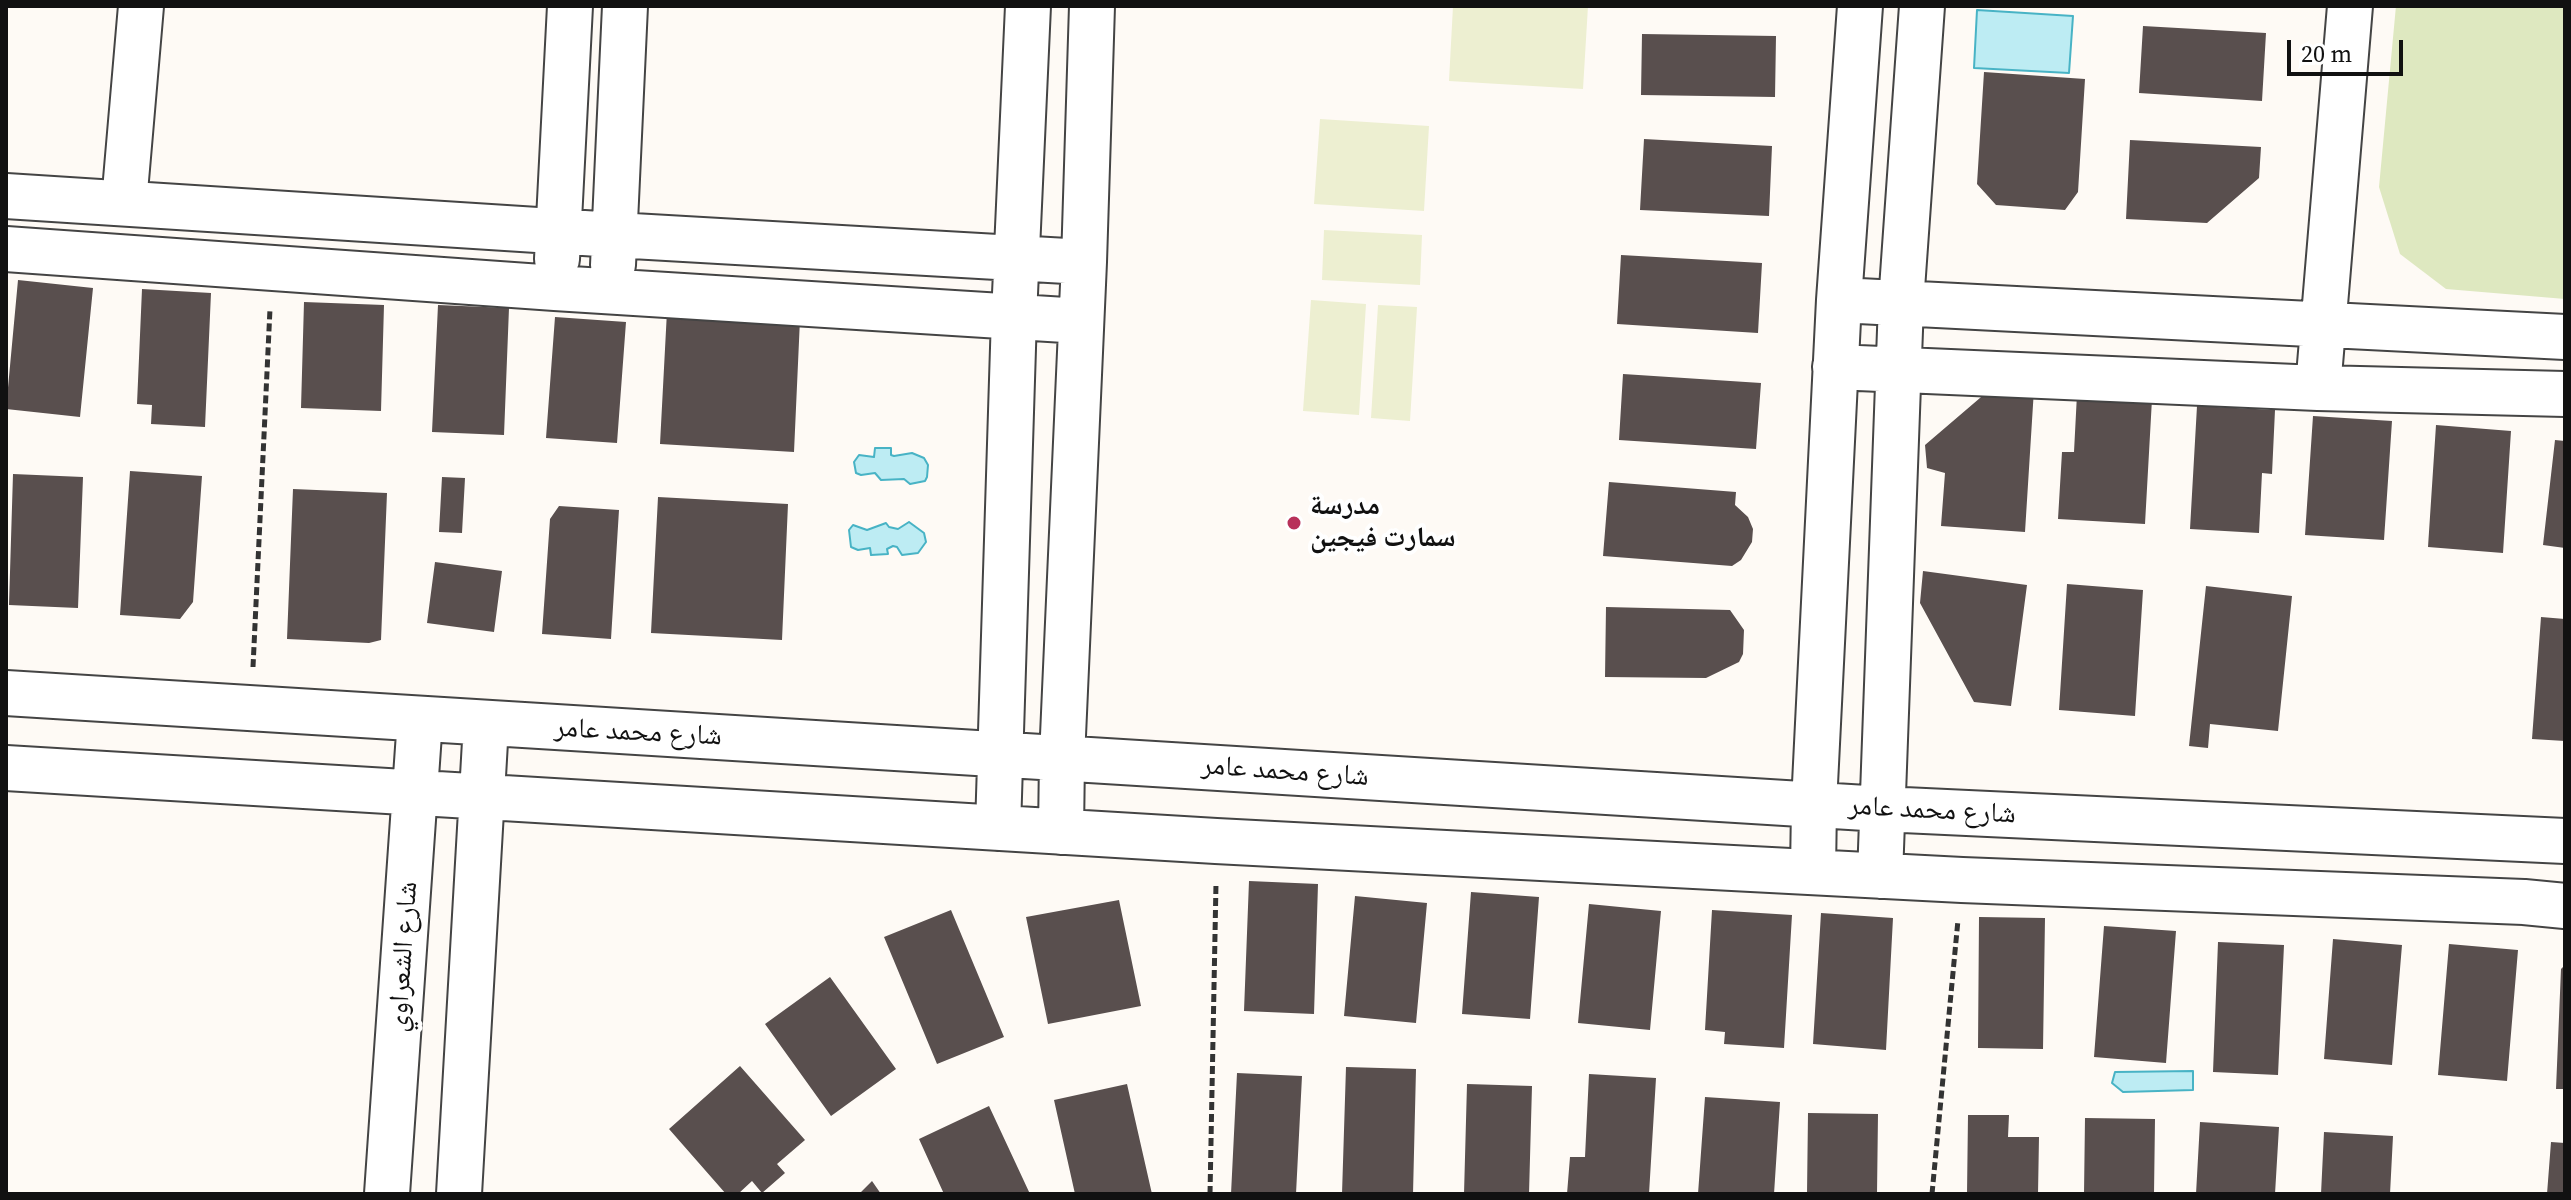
<!DOCTYPE html>
<meta charset="utf-8">
<style>
body{margin:0}
#map{position:relative;width:2571px;height:1200px;overflow:hidden;background:#fefaf5;font-family:"Source Serif 4",serif}
canvas{display:block}
.frame{position:absolute;inset:0;border:8px solid #111;pointer-events:none}
.scale{position:absolute;left:2287px;top:40px;width:116px;height:36px;box-sizing:border-box;border:4px solid #111;border-top:0;padding-left:10px;font-size:24px;line-height:28px;white-space:nowrap;color:#111;-webkit-text-stroke:6px #fff;paint-order:stroke}
</style>
<div id="map">
<canvas width="2571" height="1200"></canvas>
<div class="frame"></div>
<div class="scale">20 m</div>
</div>
<script>
const context = document.querySelector('canvas').getContext('2d');
context.lineJoin = 'round';
function fill(path, color) { context.fillStyle = color; context.fill(path, 'evenodd'); }
const poly = rows => new Path2D(rows.map(r => 'M' + r).join(''));
function trace(path, color, width, dash) { context.strokeStyle = color; context.lineWidth = width; context.lineCap = dash ? 'butt' : 'round'; context.setLineDash(dash || []); context.stroke(path); }
function label(font, color, halo, rows, align = 'center') {
  context.font = font + ' "Source Serif 4","Noto Naskh Arabic",serif'; context.lineWidth = 8; context.setLineDash([]); context.textBaseline = 'middle'; context.strokeStyle = halo; context.fillStyle = color; for (const [text, x, y, turn = 0] of rows) {
    context.save(); context.translate(x, y); context.rotate((+turn || 0) * Math.PI / 180); context.textAlign = isNaN(turn) ? turn : align; if (halo) context.strokeText(text, 0, 0); context.fillText(text, 0, 0); context.restore();
  }
}
const green = poly([
 [2396,6,2565,6,2565,299,2446,289,2400,254,2379,187]
]);
const pitch = poly([
 [1453,6,1588,6,1583,89,1449,81],
 [1320,119,1429,126,1424,211,1314,204],
 [1324,230,1422,235,1420,285,1322,280],
 [1311,300,1366,304,1359,415,1303,411],
 [1378,305,1417,307,1410,421,1371,418]
]);
const water = poly([
 [1977,10,2073,16,2069,73,1974,68,1977,10],
 [875,448,891,448,891,455,894,456,912,453,924,458,928,465,927,477,925,481,910,484,904,479,881,480,875,473,861,475,856,473,854,462,859,455,874,457,875,448],
 [909,522,924,533,926,542,918,553,902,555,897,547,893,546,887,549,888,554,871,555,870,548,858,550,851,547,849,530,853,525,867,530,886,523,889,527,898,529,909,522],
 [2193,1071,2193,1090,2123,1092,2112,1083,2115,1072,2193,1071]
]);
const building = poly([
 [2143,26,2266,33,2262,101,2139,93],
 [1642,34,1776,36,1775,97,1641,95],
 [1984,72,2085,79,2078,192,2065,210,1996,205,1977,184],
 [1644,139,1772,146,1769,216,1640,210],
 [2130,140,2261,147,2259,178,2207,223,2126,219],
 [1621,255,1762,263,1758,333,1617,324],
 [18,280,93,288,80,417,6,409],
 [142,289,211,293,205,427,151,424,152,405,137,404],
 [304,302,384,305,381,411,301,408],
 [438,305,509,308,504,435,432,432],
 [667,311,800,319,794,452,660,444],
 [555,317,626,322,617,443,546,438],
 [1623,374,1761,383,1756,449,1619,440],
 [1994,386,2034,389,2025,532,1941,526,1945,473,1927,468,1925,445],
 [2077,394,2152,399,2145,524,2058,519,2062,452,2074,452],
 [2197,406,2275,410,2272,474,2262,473,2259,533,2190,529],
 [2313,416,2392,421,2384,540,2305,535],
 [2436,425,2511,431,2503,553,2428,547],
 [2555,440,2565,441,2565,548,2543,545],
 [130,471,202,476,193,602,180,619,120,615],
 [13,474,83,477,78,608,9,605],
 [442,477,465,478,462,533,439,532],
 [1609,482,1736,492,1735,505,1748,517,1753,529,1752,542,1741,560,1732,566,1603,556],
 [293,489,387,493,381,640,369,643,287,639],
 [658,497,788,504,782,640,651,633],
 [559,506,619,510,611,639,542,634,550,519],
 [435,562,502,571,494,632,427,623],
 [1923,571,2027,585,2011,706,1974,702,1920,603],
 [2067,584,2143,590,2135,716,2059,710],
 [2206,586,2292,596,2278,731,2210,724,2208,748,2189,746],
 [1606,607,1730,610,1744,630,1743,654,1739,662,1706,678,1605,677],
 [2541,617,2565,619,2565,741,2532,739],
 [1249,881,1318,884,1314,1014,1244,1011],
 [1471,892,1539,897,1530,1019,1462,1014],
 [1355,896,1427,903,1416,1023,1344,1016],
 [1119,900,1141,1006,1048,1024,1026,917],
 [1589,904,1661,911,1650,1030,1578,1023],
 [951,910,1004,1037,937,1064,884,937],
 [1712,910,1792,915,1784,1048,1724,1044,1725,1032,1705,1030],
 [1821,913,1893,918,1886,1050,1813,1044],
 [1979,917,2045,918,2043,1049,1978,1048],
 [2104,926,2176,931,2166,1063,2094,1057],
 [2333,939,2402,945,2392,1065,2324,1059],
 [2218,942,2284,945,2278,1075,2213,1072],
 [2449,944,2518,950,2507,1081,2438,1075],
 [2565,965,2565,1089,2556,1089,2561,969],
 [830,977,896,1069,831,1116,765,1024],
 [740,1066,805,1140,777,1164,785,1173,762,1193,752,1181,738,1194,726,1194,669,1129],
 [1346,1067,1416,1069,1413,1194,1342,1194],
 [1237,1073,1302,1076,1296,1194,1231,1194],
 [1589,1074,1656,1078,1649,1194,1567,1194,1570,1157,1585,1157],
 [1127,1084,1152,1194,1075,1194,1054,1100],
 [1467,1084,1532,1086,1529,1194,1464,1194],
 [1705,1097,1780,1102,1774,1194,1698,1194],
 [989,1106,1030,1194,944,1194,919,1139],
 [1808,1113,1878,1114,1877,1194,1807,1194],
 [1968,1115,2009,1115,2008,1137,2039,1137,2038,1194,1967,1194],
 [2085,1118,2155,1119,2154,1194,2084,1194],
 [2200,1122,2279,1127,2275,1194,2196,1194],
 [2324,1132,2393,1136,2390,1194,2321,1194],
 [2551,1142,2565,1143,2565,1194,2547,1194],
 [872,1181,881,1194,859,1194]
]);
const path = poly([
 [253,667,270,309],
 [1210,1194,1216,883],
 [1932,1194,1958,920]
]);
const minor = poly([
 [6,196,615,235,1084,262],
 [124,203,141,6],
 [6,249,555,288,1081,321],
 [557,259,570,6],
 [613,265,625,6],
 [1839,300,2565,337],
 [1835,367,2318,388,2565,394],
 [2318,388,2350,6],
 [6,693,1882,809,2565,841],
 [6,768,1216,841,1962,880,2524,902,2565,906],
 [998,828,1014,316,1028,6],
 [1061,832,1062,758,1084,262,1092,6],
 [1813,872,1814,804,1839,300,1860,6],
 [1880,876,1901,303,1922,6],
 [387,1194,420,719],
 [459,1194,486,724]
]);
const markers = [
 [1294,523,8,"#b8315a"]
];
const poiNames = [
 ["مدرسة",1310,507],
 ["سمارت فيجين",1310,539]
];
const streetNames = [
 ["شارع محمد عامر",638,733,3],
 ["شارع محمد عامر",1285,772,4],
 ["شارع محمد عامر",1932,811,3],
 ["شارع الشعراوي",404,957,-86]
];
fill(green, '#dee8c0');
fill(pitch, '#edefd1');
fill(water, '#bdecf3');
trace(water, '#48b3c5', 2);
fill(building, '#594f4e');
trace(minor, '#444', 48);
trace(path, '#333', 5, [8, 4]);
trace(minor, '#fff', 44);
for (const [x, y, r, color] of markers) { const dot = new Path2D(); dot.arc(x, y, r, 0, 2 * Math.PI); context.fillStyle = color; context.fill(dot); trace(dot, '#fff', 3); }
label('bold 28px', '#111', '#fff', poiNames, 'left');
label('28px', '#111', '#fff', streetNames);
</script>
